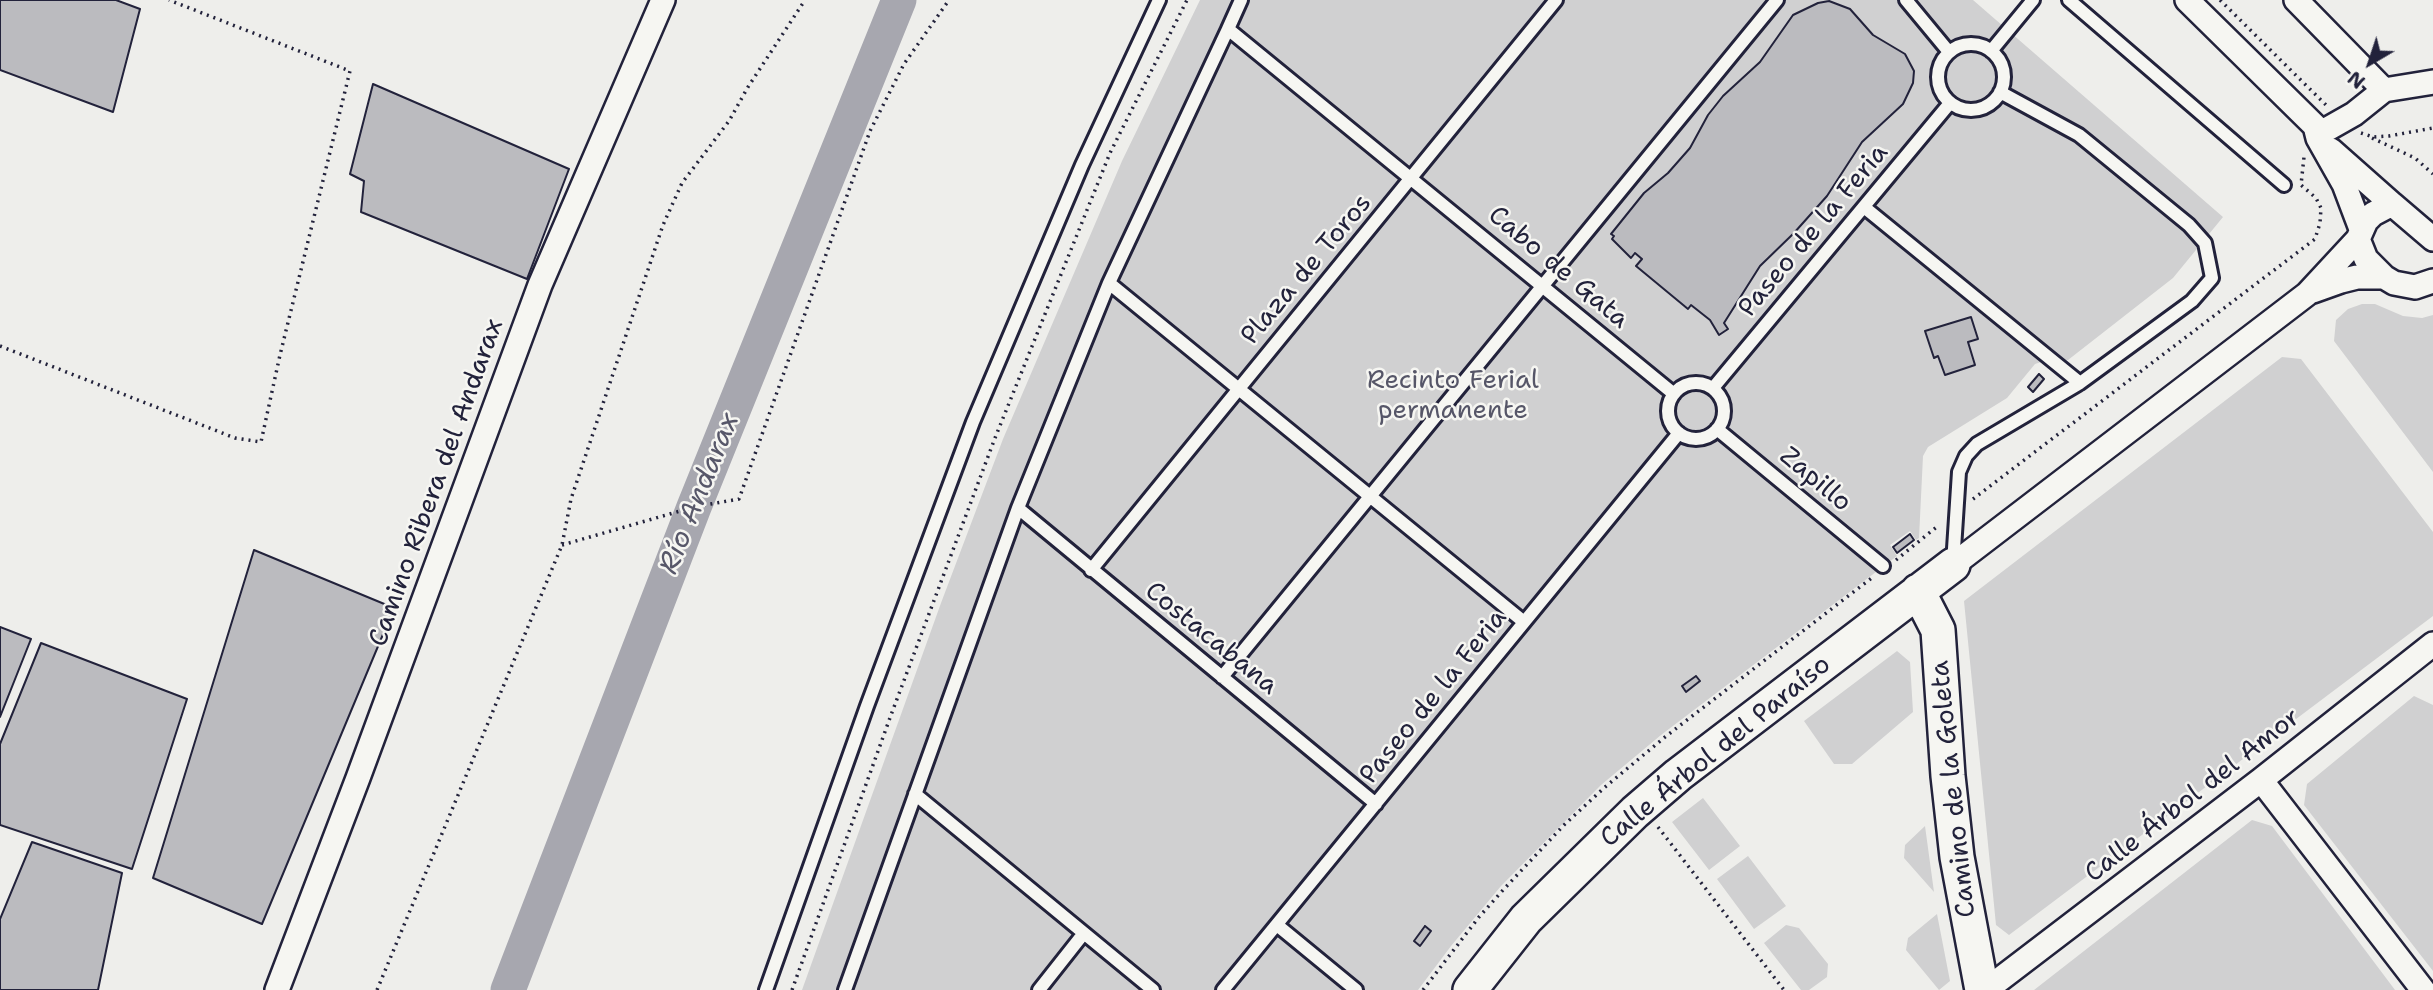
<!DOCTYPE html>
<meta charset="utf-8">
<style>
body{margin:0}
#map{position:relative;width:2433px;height:990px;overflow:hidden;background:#eeeeeb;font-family:"Shantell Sans",sans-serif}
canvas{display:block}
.north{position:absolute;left:2335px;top:28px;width:70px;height:70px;-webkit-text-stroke:5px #f6f6f2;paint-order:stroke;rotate:219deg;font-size:19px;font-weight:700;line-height:28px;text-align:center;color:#22223b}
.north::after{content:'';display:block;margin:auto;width:24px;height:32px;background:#22223b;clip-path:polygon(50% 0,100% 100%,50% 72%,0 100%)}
</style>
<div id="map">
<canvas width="2433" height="990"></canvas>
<div class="north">N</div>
</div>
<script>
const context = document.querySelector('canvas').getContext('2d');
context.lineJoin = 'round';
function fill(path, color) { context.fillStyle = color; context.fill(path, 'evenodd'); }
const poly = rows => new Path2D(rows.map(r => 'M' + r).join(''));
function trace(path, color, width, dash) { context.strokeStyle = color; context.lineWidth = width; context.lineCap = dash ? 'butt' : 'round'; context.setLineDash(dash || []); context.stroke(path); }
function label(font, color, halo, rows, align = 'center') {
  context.font = font + ' "Shantell Sans",sans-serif'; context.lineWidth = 5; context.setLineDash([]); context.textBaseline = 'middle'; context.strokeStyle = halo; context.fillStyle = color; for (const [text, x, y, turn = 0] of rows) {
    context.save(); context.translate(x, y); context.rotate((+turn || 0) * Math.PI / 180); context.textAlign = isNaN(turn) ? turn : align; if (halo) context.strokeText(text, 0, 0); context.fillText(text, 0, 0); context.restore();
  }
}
const green = poly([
 [1200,0,1973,0,2223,217,2173,278,2068,360,2044,361,2035,364,2007,398,1928,447,1923,456,1919,538,1916,540,1910,531,1890,545,1897,556,1661,735,1601,785,1501,886,1451,946,1418,990,802,990,941,603,1003,439,1122,161],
 [2362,304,2375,304,2403,316,2422,318,2433,315,2433,472,2334,341,2336,320,2348,309],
 [2282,357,2301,359,2433,532,2433,616,2009,935,1996,925,1964,601],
 [1897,651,1910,662,1913,712,1852,764,1834,764,1804,721],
 [2414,696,2433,705,2433,971,2304,805,2307,784],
 [1703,798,1740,846,1709,870,1672,822],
 [2252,820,2272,826,2395,990,2034,990],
 [1925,826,1934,892,1904,858,1905,845],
 [1748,856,1786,906,1754,929,1717,879],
 [1937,914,1950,981,1939,990,1906,950,1908,938],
 [1786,925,1799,928,1828,964,1827,977,1809,990,1801,990,1764,943]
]);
const river = poly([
 [508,990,694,507,899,0]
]);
const building = poly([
 [0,0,116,0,140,9,113,112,0,70,0,0],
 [1829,1,1850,9,1873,35,1905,54,1914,71,1913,83,1903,104,1862,142,1827,196,1794,233,1760,266,1724,323,1728,329,1719,335,1710,320,1691,305,1688,309,1636,266,1642,259,1635,253,1631,258,1612,239,1614,236,1611,234,1644,193,1668,173,1690,148,1708,115,1723,96,1760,62,1793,15,1818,3,1829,1],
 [373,84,569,169,527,279,361,212,364,181,350,174,373,84],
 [1971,317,1978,339,1968,342,1975,365,1945,375,1938,356,1934,358,1925,331,1971,317],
 [2039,374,2044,379,2033,392,2028,387,2039,374],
 [1910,534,1914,540,1897,553,1893,547,1910,534],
 [254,550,394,608,262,924,153,878,254,550],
 [0,627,31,639,0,717,0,627],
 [41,643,187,699,132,869,0,825,0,744,41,643],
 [1696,676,1700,681,1686,692,1682,686,1696,676],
 [32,842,122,873,98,990,0,990,0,919,32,842],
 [1425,926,1431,931,1420,946,1414,941,1425,926]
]);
const path = poly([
 [2220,0,2328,107],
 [2361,133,2373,137,2389,136,2433,128],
 [2372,138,2415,158,2433,174],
 [0,346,235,438,261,442,280,355,350,71,169,0],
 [1973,499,2315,239,2320,223,2321,208,2316,198,2301,185,2304,157],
 [562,545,694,507,739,499,870,131,904,64,949,0],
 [1896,560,1939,525],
 [1658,827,1784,990],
 [377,990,562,545,571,499,663,225,682,183,729,121,748,87,805,0],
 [792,990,891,715,995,438,1110,153,1187,0],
 [1423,990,1479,917,1504,889,1564,825,1604,788,1665,737,1873,577]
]);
const lane = poly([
 [1241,0,1228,29,1674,394],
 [1906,0,1949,52],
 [2069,0,2284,185],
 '1938 77a33 33 0 1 1 66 0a33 33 0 1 1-66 0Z',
 [1991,51,2033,0],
 [1864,207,2080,383],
 [1109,283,1524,622],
 '1668 411a28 28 0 1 1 56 0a28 28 0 1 1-56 0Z',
 [1713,388,1950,103],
 [1717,429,1883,566],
 [1018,508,1376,804],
 [1953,564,1959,472,1966,456,1977,444,2080,383,2192,301,2212,278,2205,243,2189,225,2079,135,2000,92],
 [1091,570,1556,0],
 [1222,677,1777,0],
 [915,794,1153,990],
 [1277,925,1356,990],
 [766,990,867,706,973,422,1082,165,1159,0],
 [845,990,1018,508,1109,283,1228,29],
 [1039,990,1084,933],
 [1223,990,1679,433]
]);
const street = poly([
 [2187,0,2315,126,2318,138,2344,184,2361,229],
 [2296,0,2384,90,2354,114,2324,131,2318,138],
 [2384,90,2433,82],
 [2331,150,2392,204],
 [2433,239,2392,204,2373,214,2366,221,2358,239,2366,259,2384,277,2394,283,2415,287,2433,281],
 [2313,291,2341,281,2357,277,2384,277],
 [1953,565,2307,294,2358,239],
 [2261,780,2423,990],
 [277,990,358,778,540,285,663,0],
 [1986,990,2261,780,2433,644]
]);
const secondary = poly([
 [1918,591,1938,630,1948,776,1957,857,1982,990],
 [1470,990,1526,919,1635,812,1678,775,1953,565]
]);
const streetNames = [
 ["Paseo de la Feria",1814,231,-50],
 ["Cabo de Gata",1558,268,40],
 ["Plaza de Toros",1307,270,-50],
 ["Zapillo",1815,480,40],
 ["Camino Ribera del Andarax",437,483,-70],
 ["Costacabana",1211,639,39],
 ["Paseo de la Feria",1434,697,-51],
 ["Calle Árbol del Paraíso",1716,752,-39],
 ["Camino de la Goleta",1954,789,-96],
 ["Calle Árbol del Amor",2193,796,-38]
];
const parkNames = [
 ["Recinto Ferial",1453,381],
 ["permanente",1453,411]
];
const waterNames = [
 ["Río Andarax",700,494,-68]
];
fill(green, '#d0d0d1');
trace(river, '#a7a7af', 35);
fill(building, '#bbbbbf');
trace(building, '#22223b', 2);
trace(lane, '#22223b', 18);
trace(street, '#22223b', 28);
trace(secondary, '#22223b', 38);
trace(path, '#22223b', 3.5, [2, 5]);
trace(lane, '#f6f6f2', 12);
trace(street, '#f6f6f2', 23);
trace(secondary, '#f6f6f2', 33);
label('26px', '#22223b', '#f6f6f2', streetNames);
label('26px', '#565668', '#f6f6f2', parkNames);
label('italic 28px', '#575769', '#f6f6f2', waterNames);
</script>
